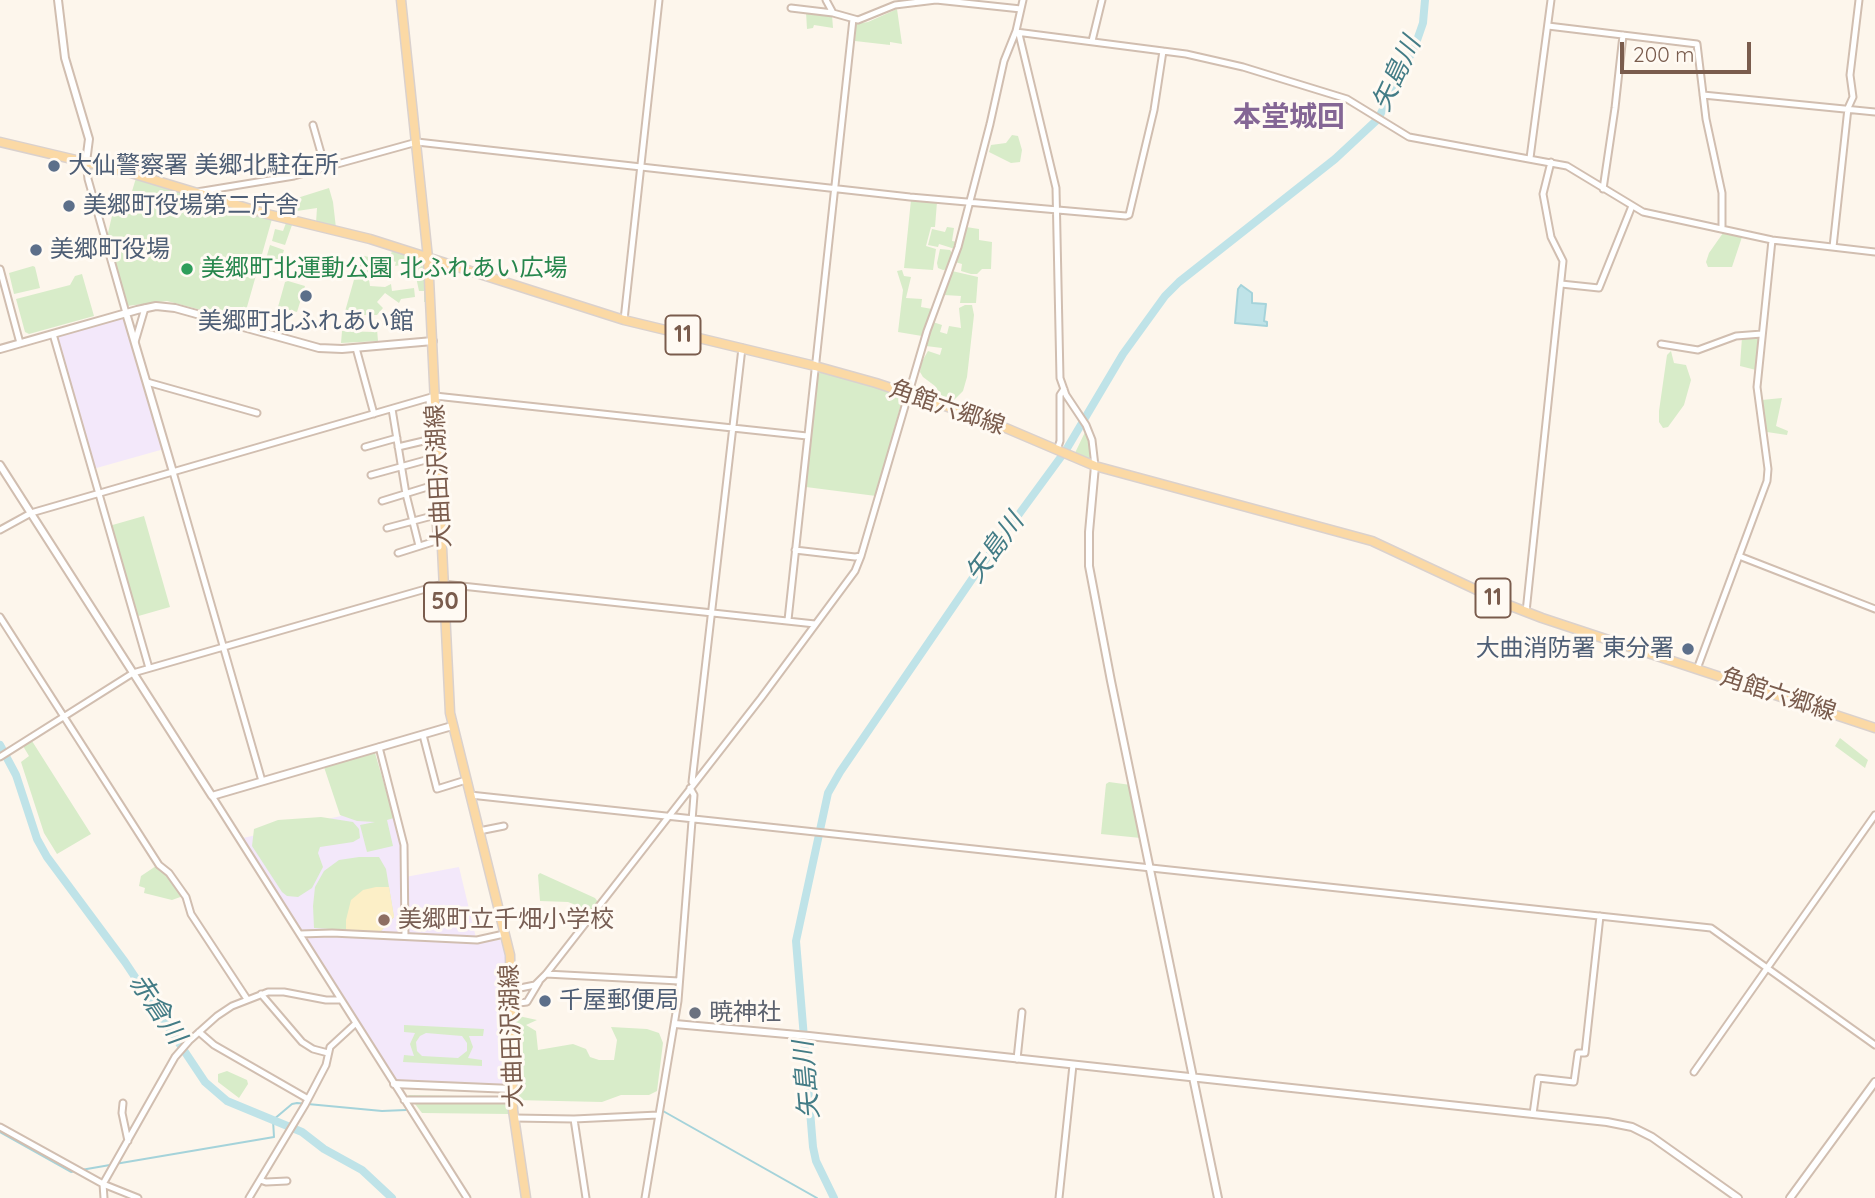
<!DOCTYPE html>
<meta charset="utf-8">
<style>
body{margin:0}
#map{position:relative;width:1875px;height:1198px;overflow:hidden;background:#fdf6ec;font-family:Quicksand,sans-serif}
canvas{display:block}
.scale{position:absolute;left:1620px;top:42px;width:131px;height:32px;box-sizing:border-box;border:4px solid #7a5c4d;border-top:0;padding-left:9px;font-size:21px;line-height:24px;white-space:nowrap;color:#7a5c4d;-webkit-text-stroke:5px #fffaf3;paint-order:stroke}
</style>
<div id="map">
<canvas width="1875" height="1198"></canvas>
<div class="scale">200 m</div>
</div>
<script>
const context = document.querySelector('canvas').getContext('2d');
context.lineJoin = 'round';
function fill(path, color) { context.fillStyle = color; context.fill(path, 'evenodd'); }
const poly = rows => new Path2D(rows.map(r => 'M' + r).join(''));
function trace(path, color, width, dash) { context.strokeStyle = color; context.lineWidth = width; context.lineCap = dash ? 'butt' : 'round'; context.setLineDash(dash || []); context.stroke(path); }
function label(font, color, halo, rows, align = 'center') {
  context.font = font + ' Quicksand,"Noto Sans JP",sans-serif'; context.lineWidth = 6; context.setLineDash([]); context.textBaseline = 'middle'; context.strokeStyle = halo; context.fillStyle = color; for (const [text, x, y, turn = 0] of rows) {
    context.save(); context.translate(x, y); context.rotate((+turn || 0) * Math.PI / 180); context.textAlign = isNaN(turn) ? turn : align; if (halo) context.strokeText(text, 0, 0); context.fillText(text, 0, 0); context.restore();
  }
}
const education = poly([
 [125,315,164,449,93,469,55,336],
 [375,753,401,847,400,878,459,867,477,942,500,940,505,944,508,1087,395,1080,243,838,341,816,324,763]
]);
const green = poly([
 [897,9,902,44,890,42,890,45,855,41,856,24,868,22],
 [806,12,832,15,833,28,814,25,813,28,807,29],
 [1012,135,1018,136,1022,150,1020,162,1011,163,989,152,991,145,1006,143],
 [136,178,272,219,243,321,167,301,127,306,107,237,112,216,130,198],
 [329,188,333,202,336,228,316,223,317,208,297,211,294,199],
 [911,200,937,202,935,227,931,227,926,246,936,249,933,270,904,268],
 [286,223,292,225,285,245,272,241,275,229,283,231],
 [947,227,954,228,952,241,957,242,955,249,939,244,938,247,928,245,932,229,945,232],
 [966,227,979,229,979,240,992,242,991,269,982,269,977,274,971,274,961,271,962,264,955,262],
 [1723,233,1742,237,1732,267,1708,267,1706,262,1709,253],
 [270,245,284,250,279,266,265,262],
 [940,249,950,250,952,253,949,269,943,270,938,268,937,263],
 [392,250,414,257,422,265,426,271,428,302,424,302,424,291,419,291,413,263,395,266,396,262,390,260],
 [361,255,376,259,368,273,370,286,385,287,391,284,392,291,414,288,415,297,401,299,399,303,385,293,377,302,383,308,377,315,344,315],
 [33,266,35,267,40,288,14,294,9,273],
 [902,270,904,276,911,277,906,298,922,299,921,307,932,309,922,336,898,332,903,290,897,271],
 [952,271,978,277,976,303,960,303,961,296,944,295],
 [82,274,94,316,29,334,25,332,16,299,70,285,75,276],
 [288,281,305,286,297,312,278,307,285,282],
 [965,305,972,305,974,315,967,377,963,391,952,402,944,399,935,386,923,377,920,372,921,363,928,351,940,355,942,348,926,346,933,322,942,325,940,332,947,334,949,326,961,328,959,308],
 [377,329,378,341,341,343,342,331,374,332],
 [1757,336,1759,340,1756,370,1740,366,1742,337],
 [1671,351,1674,363,1686,365,1691,380,1684,405,1668,427,1663,428,1659,422,1659,411,1667,355],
 [824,371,904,393,876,496,806,487,818,374],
 [1782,398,1776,426,1788,431,1787,435,1767,432,1762,400],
 [1086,430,1090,441,1090,460,1075,453],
 [144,516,170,607,135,617,109,526],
 [1840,738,1868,760,1865,768,1835,746],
 [32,741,91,834,57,854,44,833,21,762,29,756,23,746],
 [375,753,394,818,387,820,393,846,367,852,360,825,375,822,357,821,340,815,324,767],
 [1109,782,1131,785,1141,838,1101,834,1106,784],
 [321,817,353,822,359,829,360,838,353,842,320,847,318,853,323,867,312,888,298,897,287,896,282,892,252,846,254,829,278,820],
 [359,857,379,857,386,869,394,917,380,932,314,928,313,906,315,887,324,871,339,860],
 [156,866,168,874,183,896,172,900,144,893,145,888,139,886,141,876],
 [540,873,595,898,598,902,597,905,591,911,568,902,540,901,538,875],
 [514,1015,537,1020,526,1025,536,1031,538,1050,573,1044,586,1049,590,1057,599,1060,614,1060,617,1040,611,1027,647,1029,659,1033,663,1043,657,1091,649,1095,621,1095,602,1102,515,1100],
 [404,1025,484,1029,483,1036,469,1036,473,1047,468,1058,482,1060,482,1066,403,1062,404,1055,414,1056,410,1044,415,1033,404,1032],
 [426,1033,462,1036,467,1043,467,1051,458,1058,422,1056,417,1051,416,1042,420,1036],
 [227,1071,247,1080,248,1084,239,1098,218,1082,218,1074],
 [408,1095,509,1097,510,1114,422,1113]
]);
const sand = poly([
 [376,887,389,887,394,917,380,932,346,930,346,920,351,900,363,890]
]);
const water = poly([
 [1241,285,1252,293,1252,303,1266,304,1264,321,1267,322,1267,326,1235,323,1238,289,1241,285]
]);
const stream = poly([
 [416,1103,508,1103],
 [663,1111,817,1198],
 [0,1132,71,1172,75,1171],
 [115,1164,274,1137,273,1120,292,1104,297,1103,382,1111,406,1110],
 [81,1170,110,1165]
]);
const river = poly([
 [0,745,16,775,37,839,47,857,125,962,205,1082,227,1101,302,1132,324,1149,362,1170,392,1198],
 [834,1198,816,1161,813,1147,796,941,828,793,840,772,981,566,1066,450,1123,354,1165,296,1179,282,1335,159,1378,119,1415,46,1423,23,1425,0]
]);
const minor = poly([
 [826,0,833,13],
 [936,0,1021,9],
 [791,8,833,13,858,20,895,5,936,0],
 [1548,26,1697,44,1706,119,1722,193,1722,229],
 [1016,32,1186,54,1243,67,1347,99,1409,137,1567,166,1643,212,1772,240,1875,252],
 [1019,34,1056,188,1060,378,1066,395,1086,425,1092,440,1095,466],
 [1092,41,1102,0],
 [1703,95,1875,112],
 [313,125,325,167],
 [1530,158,1551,0],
 [86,162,88,179,126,313],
 [1603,189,1615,108,1623,35],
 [197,192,294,176,417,142,910,197,1126,216,1129,215,1154,110,1163,51],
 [1833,247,1848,108,1853,97,1850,75,1859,0],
 [0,269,20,343],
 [1561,284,1599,288,1632,206],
 [624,320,659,0],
 [53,334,149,668],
 [135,342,145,308],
 [1661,344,1698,350,1736,336,1762,334],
 [356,348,374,414],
 [147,382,257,413],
 [429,398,437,541],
 [392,409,406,494,419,546],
 [365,447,397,438],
 [398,447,432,439],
 [1057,450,1060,441,1060,395,1064,389],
 [173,472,262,781],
 [371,475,433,458],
 [382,501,434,485],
 [387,528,436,515],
 [0,530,31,513,435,396,807,436],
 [795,550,855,557,861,556],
 [398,553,439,540],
 [1739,556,1875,609],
 [1526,612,1563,261,1551,237,1543,194,1551,162],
 [0,617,159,865,169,873,186,897,191,914,247,999],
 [788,620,853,19],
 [1697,669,1767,481,1768,469,1757,387,1772,240],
 [423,735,437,789,466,780],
 [379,747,404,845,405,936],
 [0,757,133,673,443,584,815,624],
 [692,782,742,348],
 [470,795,1711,928,1875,1045],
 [212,796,467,1198],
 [479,831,504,826],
 [300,934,332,933,477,940,504,934],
 [546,974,679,981],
 [510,990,535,985,546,974,761,698,855,571,861,556,927,331,958,247,990,124,1004,61,1016,31,1023,0],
 [261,994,302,1042,313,1049,328,1053],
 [511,1004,527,1002,539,982],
 [199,1032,214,1045,308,1099],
 [1017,1059,1022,1012],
 [1694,1072,1875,815],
 [404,1100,513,1100],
 [123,1103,122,1113,128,1141],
 [1533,1114,1538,1078,1574,1082,1578,1053,1585,1053,1600,916],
 [514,1118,574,1119,658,1115],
 [574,1119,586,1198],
 [0,1127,103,1184,138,1198],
 [260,1180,266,1182,287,1181],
 [104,1198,103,1184,175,1057,189,1041,217,1016,232,1006,268,992,284,992,326,1000,341,1000],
 [249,1198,305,1105,326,1065,330,1047,355,1024],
 [645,1198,678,1001,694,795,690,788],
 [1059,1198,1073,1065]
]);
const tertiary = poly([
 [58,0,65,58,89,139,86,162],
 [126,313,173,472],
 [0,349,137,310,156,306,175,308,319,348,342,349,433,341],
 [0,465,212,796,452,726],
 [1095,466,1089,532,1089,566,1111,681,1218,1198],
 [675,1024,809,1036,1607,1122,1632,1127,1652,1137,1738,1198],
 [394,1084,512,1089],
 [1790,1198,1875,1082]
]);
const primary = poly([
 [401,0,428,258,450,713,510,955,513,1110,526,1198],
 [0,142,131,173,267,214,370,239,624,320,815,366,876,383,987,420,1095,466,1372,541,1511,606,1542,618,1875,728]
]);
const markers = [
 [54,166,7,"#5c6f8a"],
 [69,206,7,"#5c6f8a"],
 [36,250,7,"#5c6f8a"],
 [187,269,7,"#2e9e5b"],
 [306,296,7,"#5c6f8a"],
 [1688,649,7,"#5c6f8a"],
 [384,920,7,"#8d6e63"],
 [545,1001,7,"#5c6f8a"],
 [695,1013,7,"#6b7280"]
];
const shields = [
 [683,335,35],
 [1493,598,35],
 [445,602,42]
];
const shieldNames = [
 ["11",683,335],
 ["11",1493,598],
 ["50",445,602]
];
const serviceNames = [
 ["大仙警察署 美郷北駐在所",68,166],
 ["美郷町役場第二庁舎",83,206],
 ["美郷町役場",50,250],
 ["美郷町北ふれあい館",306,322,"center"],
 ["大曲消防署 東分署",1674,649,"right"],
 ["千屋郵便局",559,1001]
];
const leisureNames = [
 ["美郷町北運動公園 北ふれあい広場",201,269]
];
const streetNames = [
 ["角館六郷線",947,408,19],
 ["大曲田沢湖線",439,476,-93],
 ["角館六郷線",1778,695,18],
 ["大曲田沢湖線",512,1036,-92]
];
const educationNames = [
 ["美郷町立千畑小学校",398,920]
];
const worshipNames = [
 ["暁神社",709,1013]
];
const waterNames = [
 ["矢島川",1397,74,-65],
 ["矢島川",995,548,-54],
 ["赤倉川",157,1009,56],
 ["矢島川",807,1080,-95]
];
const quarterNames = [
 ["本堂城回",1289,118]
];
fill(education, '#f3e8fa');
fill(green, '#d8ecc9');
fill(sand, '#fcefc7');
fill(water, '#bfe3e8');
trace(water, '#a5d3da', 2);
trace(stream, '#a5d3da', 2);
trace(river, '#bfe3e8', 8);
trace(minor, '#d1beb0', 9);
trace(tertiary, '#d1beb0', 10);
trace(primary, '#dad1cd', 11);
trace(minor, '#fff', 5);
trace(tertiary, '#fff', 6);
trace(primary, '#fbd9a5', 8);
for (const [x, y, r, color] of markers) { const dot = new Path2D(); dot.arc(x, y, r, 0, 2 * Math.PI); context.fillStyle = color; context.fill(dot); trace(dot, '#fffaf3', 2.5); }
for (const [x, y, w] of shields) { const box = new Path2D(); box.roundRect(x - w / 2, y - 19.5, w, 39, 5); context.fillStyle = '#fffaf3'; context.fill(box); trace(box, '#7a5c4d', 2); }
label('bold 23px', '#7a5c4d', null, shieldNames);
label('24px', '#4e5e75', '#fffaf3', serviceNames, 'left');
label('24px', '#27864d', '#fffaf3', leisureNames, 'left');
label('24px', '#7a5c4d', '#fffaf3', streetNames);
label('24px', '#785e54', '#fffaf3', educationNames, 'left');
label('24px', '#5b616d', '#fffaf3', worshipNames, 'left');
label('italic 26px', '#437c86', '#fffaf3', waterNames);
label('bold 28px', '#846695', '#fffaf3', quarterNames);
</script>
